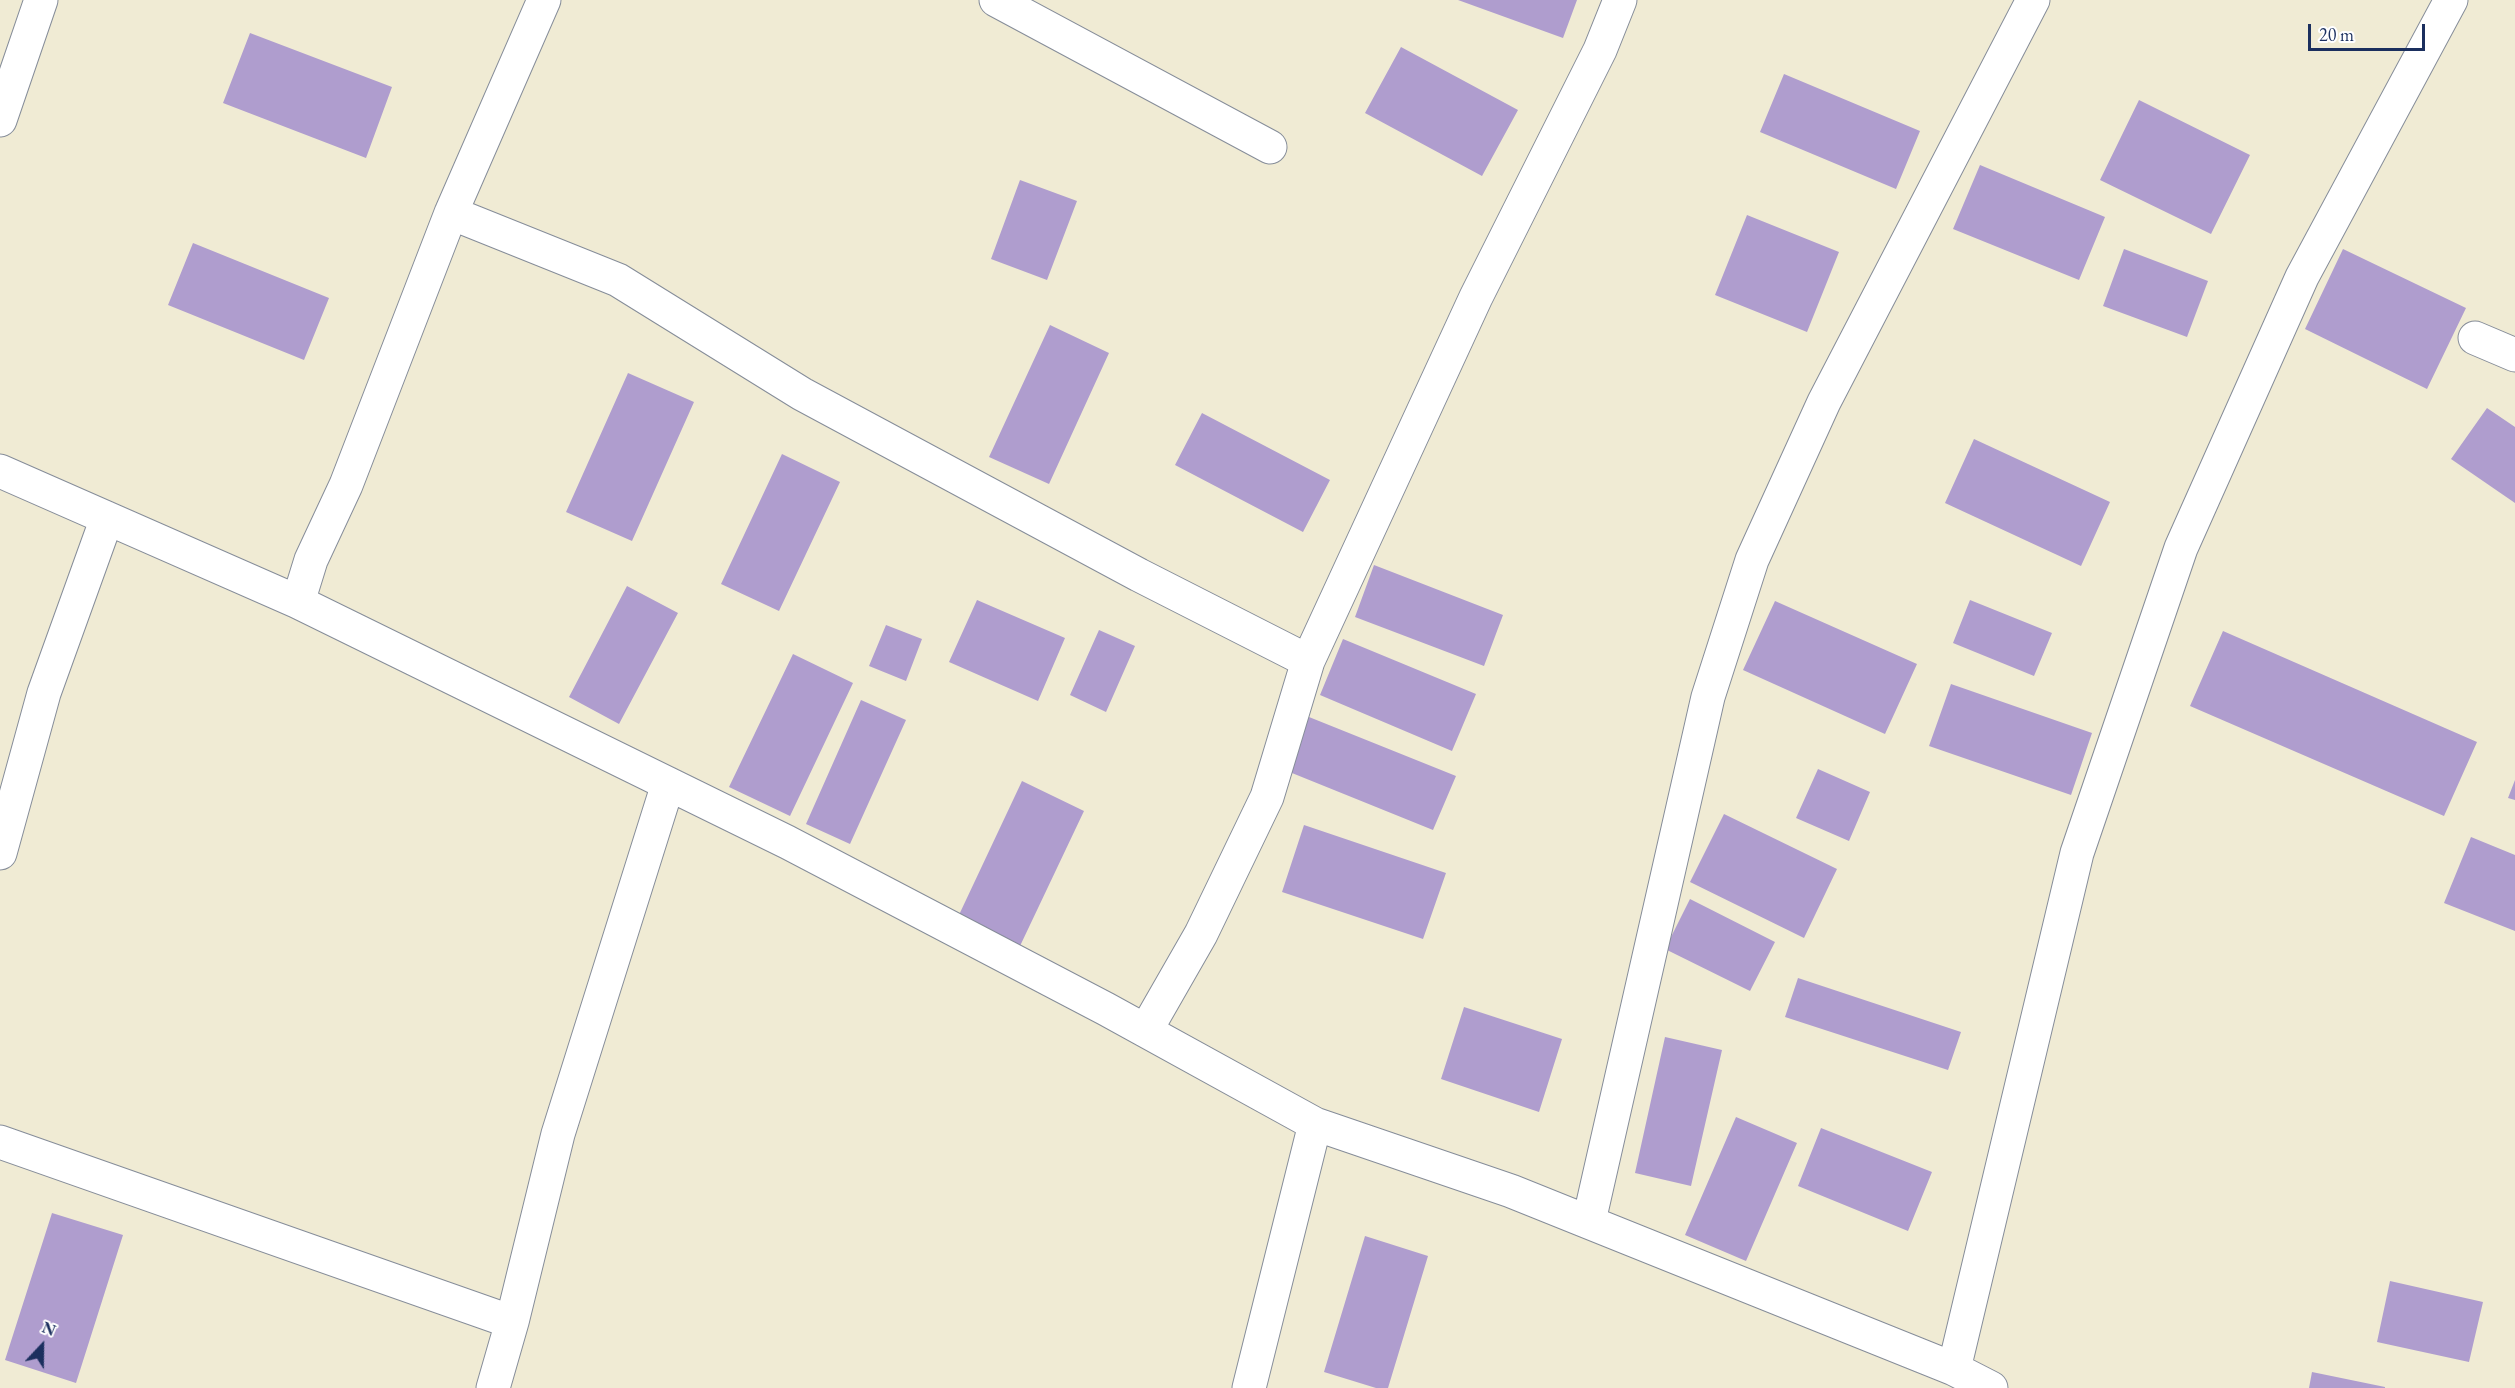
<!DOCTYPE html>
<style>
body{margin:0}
#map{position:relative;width:2515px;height:1388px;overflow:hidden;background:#f0ebd4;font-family:"EB Garamond",serif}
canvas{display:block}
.north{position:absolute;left:12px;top:1316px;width:60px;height:60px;-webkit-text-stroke:4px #fff;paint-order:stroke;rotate:22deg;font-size:16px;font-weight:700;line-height:24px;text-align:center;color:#1b2f5e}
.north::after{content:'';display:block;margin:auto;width:21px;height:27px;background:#1b2f5e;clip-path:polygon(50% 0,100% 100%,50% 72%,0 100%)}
.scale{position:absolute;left:2308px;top:24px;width:117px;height:27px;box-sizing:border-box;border:3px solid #1b2f5e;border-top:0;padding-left:8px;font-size:18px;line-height:21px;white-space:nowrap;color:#1b2f5e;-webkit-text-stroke:4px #fff;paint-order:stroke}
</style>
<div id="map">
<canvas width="2515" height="1388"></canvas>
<div class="north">N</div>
<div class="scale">20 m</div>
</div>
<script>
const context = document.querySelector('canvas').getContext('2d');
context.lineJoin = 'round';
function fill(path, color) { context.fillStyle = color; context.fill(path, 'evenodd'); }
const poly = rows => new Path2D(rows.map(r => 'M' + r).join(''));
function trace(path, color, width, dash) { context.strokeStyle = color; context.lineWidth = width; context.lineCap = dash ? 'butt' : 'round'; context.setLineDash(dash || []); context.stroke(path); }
const building = poly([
 [1458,0,1577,0,1563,38],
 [250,33,392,87,366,158,223,103],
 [1401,47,1518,110,1482,176,1365,113],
 [1784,74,1920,131,1896,189,1760,132],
 [2139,100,2250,155,2211,234,2100,180],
 [1980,165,2105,217,2079,280,1953,229],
 [1020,180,1077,201,1047,280,991,259],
 [1747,215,1839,252,1807,332,1715,295],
 [193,243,329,298,304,360,168,305],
 [2124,249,2208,281,2187,337,2103,306],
 [2343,249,2466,308,2427,389,2305,329],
 [1050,325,1109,353,1049,484,989,457],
 [628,373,694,402,632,541,566,512],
 [2487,408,2515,427,2515,503,2451,459],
 [1202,413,1330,480,1303,532,1175,465],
 [1974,439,2110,502,2081,566,1945,503],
 [782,454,840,482,779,611,721,584],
 [1374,565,1503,615,1484,666,1355,617],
 [627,586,678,613,619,724,569,697],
 [977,600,1065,638,1038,701,949,662],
 [1970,600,2052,633,2034,676,1953,643],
 [1775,601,1917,664,1885,734,1743,670],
 [886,625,922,639,906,681,869,666],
 [1099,630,1135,646,1106,712,1070,695],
 [2223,631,2477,742,2444,816,2190,706],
 [1343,639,1476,694,1452,751,1320,695],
 [793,654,853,683,790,816,729,787],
 [1951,684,2092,733,2071,795,1929,746],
 [861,700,906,720,850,844,806,824],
 [1309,717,1456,776,1433,830,1287,771],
 [1818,769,1870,792,1849,841,1796,818],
 [2515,780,2515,800,2508,798],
 [1022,781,1084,811,1020,946,958,917],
 [1724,814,1837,869,1804,938,1690,882],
 [1304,825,1446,873,1423,939,1282,892],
 [2471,837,2515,855,2515,931,2444,903],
 [1690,899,1775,942,1750,991,1665,949],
 [1798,978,1961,1032,1948,1070,1785,1017],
 [1464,1007,1562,1039,1539,1112,1441,1079],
 [1665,1037,1722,1050,1691,1186,1635,1173],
 [1736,1117,1797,1143,1746,1261,1685,1235],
 [1821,1128,1932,1172,1908,1231,1798,1186],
 [52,1213,123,1235,76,1383,5,1360],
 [1365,1236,1428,1256,1388,1388,1376,1388,1324,1372],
 [2390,1281,2483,1302,2469,1362,2377,1342],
 [2312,1372,2385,1387,2385,1388,2309,1388]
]);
const street = poly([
 [996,0,1270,147],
 [0,120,41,0],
 [451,213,618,280,802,394,1139,575,1308,661],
 [2475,338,2515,355],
 [0,471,298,602,787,842,1106,1009,1315,1124,1511,1191,1954,1369,1991,1388],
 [298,602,311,560,346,485,451,213,544,0],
 [0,853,44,693,107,518],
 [1146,1030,1201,934,1267,797,1308,661,1476,297,1600,50,1620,0],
 [0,1142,512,1322],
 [1589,1221,1708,697,1752,560,1824,402,2033,0],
 [1954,1369,2077,853,2181,548,2302,277,2451,0],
 [493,1388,512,1322,558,1134,668,784],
 [1249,1388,1315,1124]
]);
fill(building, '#af9dce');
trace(street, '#868d99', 35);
trace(street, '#fff', 33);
</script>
